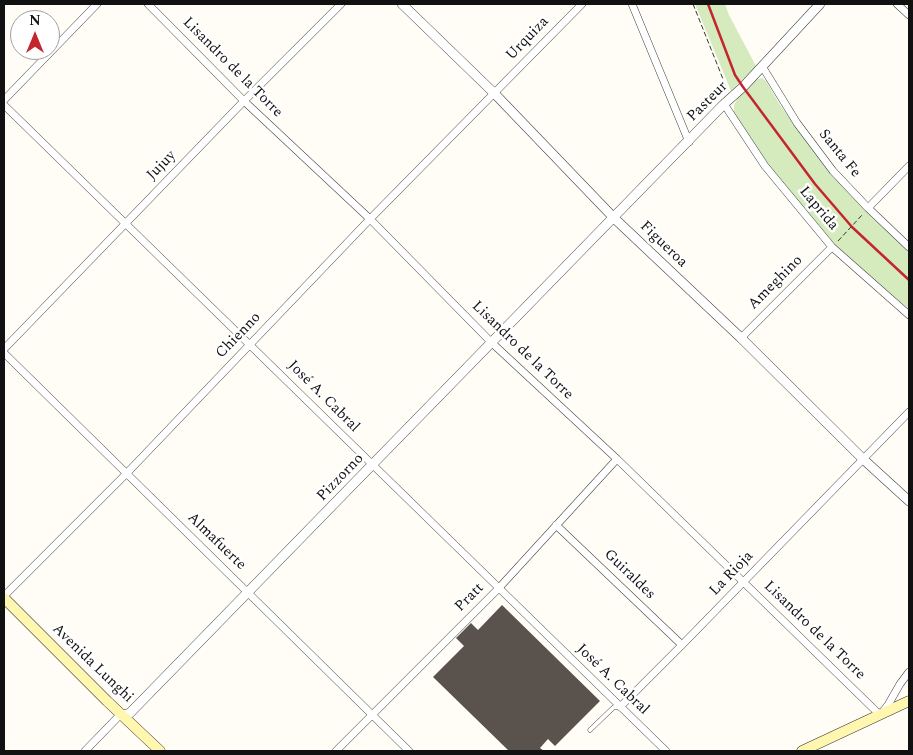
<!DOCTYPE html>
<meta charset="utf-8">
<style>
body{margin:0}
#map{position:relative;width:913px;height:755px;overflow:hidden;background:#fffdf5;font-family:Spectral,serif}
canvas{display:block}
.frame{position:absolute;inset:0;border:5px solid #111;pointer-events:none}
.north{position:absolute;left:10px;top:10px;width:50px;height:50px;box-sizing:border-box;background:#fff;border:1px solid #a0a0a0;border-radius:50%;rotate:0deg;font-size:14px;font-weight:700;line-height:20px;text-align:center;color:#111}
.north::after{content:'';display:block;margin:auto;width:18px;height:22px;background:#c4262e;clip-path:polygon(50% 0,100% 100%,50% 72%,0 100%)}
</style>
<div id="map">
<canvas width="913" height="755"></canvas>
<div class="frame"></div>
<div class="north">N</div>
</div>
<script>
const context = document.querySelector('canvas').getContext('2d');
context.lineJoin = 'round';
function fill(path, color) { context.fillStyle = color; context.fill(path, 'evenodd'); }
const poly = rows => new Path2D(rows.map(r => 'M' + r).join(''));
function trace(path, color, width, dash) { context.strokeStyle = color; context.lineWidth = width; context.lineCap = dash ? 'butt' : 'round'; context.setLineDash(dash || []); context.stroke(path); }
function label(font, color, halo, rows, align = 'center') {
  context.font = font + ' Spectral,serif'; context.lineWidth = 5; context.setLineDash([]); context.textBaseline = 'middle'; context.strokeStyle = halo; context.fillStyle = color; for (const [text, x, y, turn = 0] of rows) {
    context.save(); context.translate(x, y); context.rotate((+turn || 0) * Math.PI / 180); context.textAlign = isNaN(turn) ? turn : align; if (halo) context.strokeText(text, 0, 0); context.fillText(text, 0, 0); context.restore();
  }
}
const green = poly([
 [695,4,725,4,729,15,756,66,731,91],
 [762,78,766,81,780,105,828,170,871,217,909,250,909,309,842,253,832,243,768,165,734,113,734,105,739,96,757,79]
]);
const building = poly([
 [502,605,600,701,555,746,548,739,540,748,544,751,509,751,433,677,464,646,456,638,471,623,478,630]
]);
const path = poly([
 [693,4,727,89],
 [838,241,863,214]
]);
const service = poly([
 [590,730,614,707,620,707]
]);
const minor = poly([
 [148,4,244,101,370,219,492,343,617,459,880,715,888,705,900,684,909,672],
 [632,4,689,142],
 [897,4,909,15],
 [762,66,797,123,833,171,868,208,909,247],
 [4,100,97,4],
 [724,104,765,166,832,247,909,315],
 [4,105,666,751],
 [868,208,909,166],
 [741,338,832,247],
 [4,349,244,101,341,4],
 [4,353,409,751],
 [556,525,682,645],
 [4,596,126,474,370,219,582,4],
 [620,707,682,645,909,412],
 [85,751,118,717,123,715],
 [336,751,498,589,617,459]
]);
const tertiary = poly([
 [402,4,494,93,614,218,741,338,863,459,909,501],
 [123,715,130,713,724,104,743,87,820,4]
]);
const secondary = poly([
 [4,598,107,701,160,751],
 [802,751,909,701]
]);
const rail = poly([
 [708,4,735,75,743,87,815,184,852,227,909,280]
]);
const streetNames = [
 ["Urquiza",528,39,-46],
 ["Lisandro de la Torre",232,68,45],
 ["Pasteur",708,102,-45],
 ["Santa Fe",839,154,51],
 ["Jujuy",162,166,-46],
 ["Laprida",818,209,50],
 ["Figueroa",663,245,44],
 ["Ameghino",776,283,-45],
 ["Chienno",239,336,-46],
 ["Lisandro de la Torre",522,351,44],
 ["José A. Cabral",323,397,45],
 ["Pizzorno",341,478,-46],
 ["Almafuerte",216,542,44],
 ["La Rioja",732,574,-46],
 ["Guiraldes",629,575,44],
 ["Pratt",470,598,-45],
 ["Lisandro de la Torre",814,631,44],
 ["Avenida Lunghi",92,664,44],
 ["José A. Cabral",612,680,44]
];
fill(green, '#d5ebbd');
fill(building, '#5a524d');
trace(service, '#444', 5);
trace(minor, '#444', 8);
trace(tertiary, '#444', 10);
trace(secondary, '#333', 11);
trace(path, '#333', 1, [5, 2.5]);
trace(service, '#fff', 4);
trace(minor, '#fff', 7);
trace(tertiary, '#fff', 9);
trace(secondary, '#fff6b0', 10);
trace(rail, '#c4262e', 2.5);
label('15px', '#111', '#fff', streetNames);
</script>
